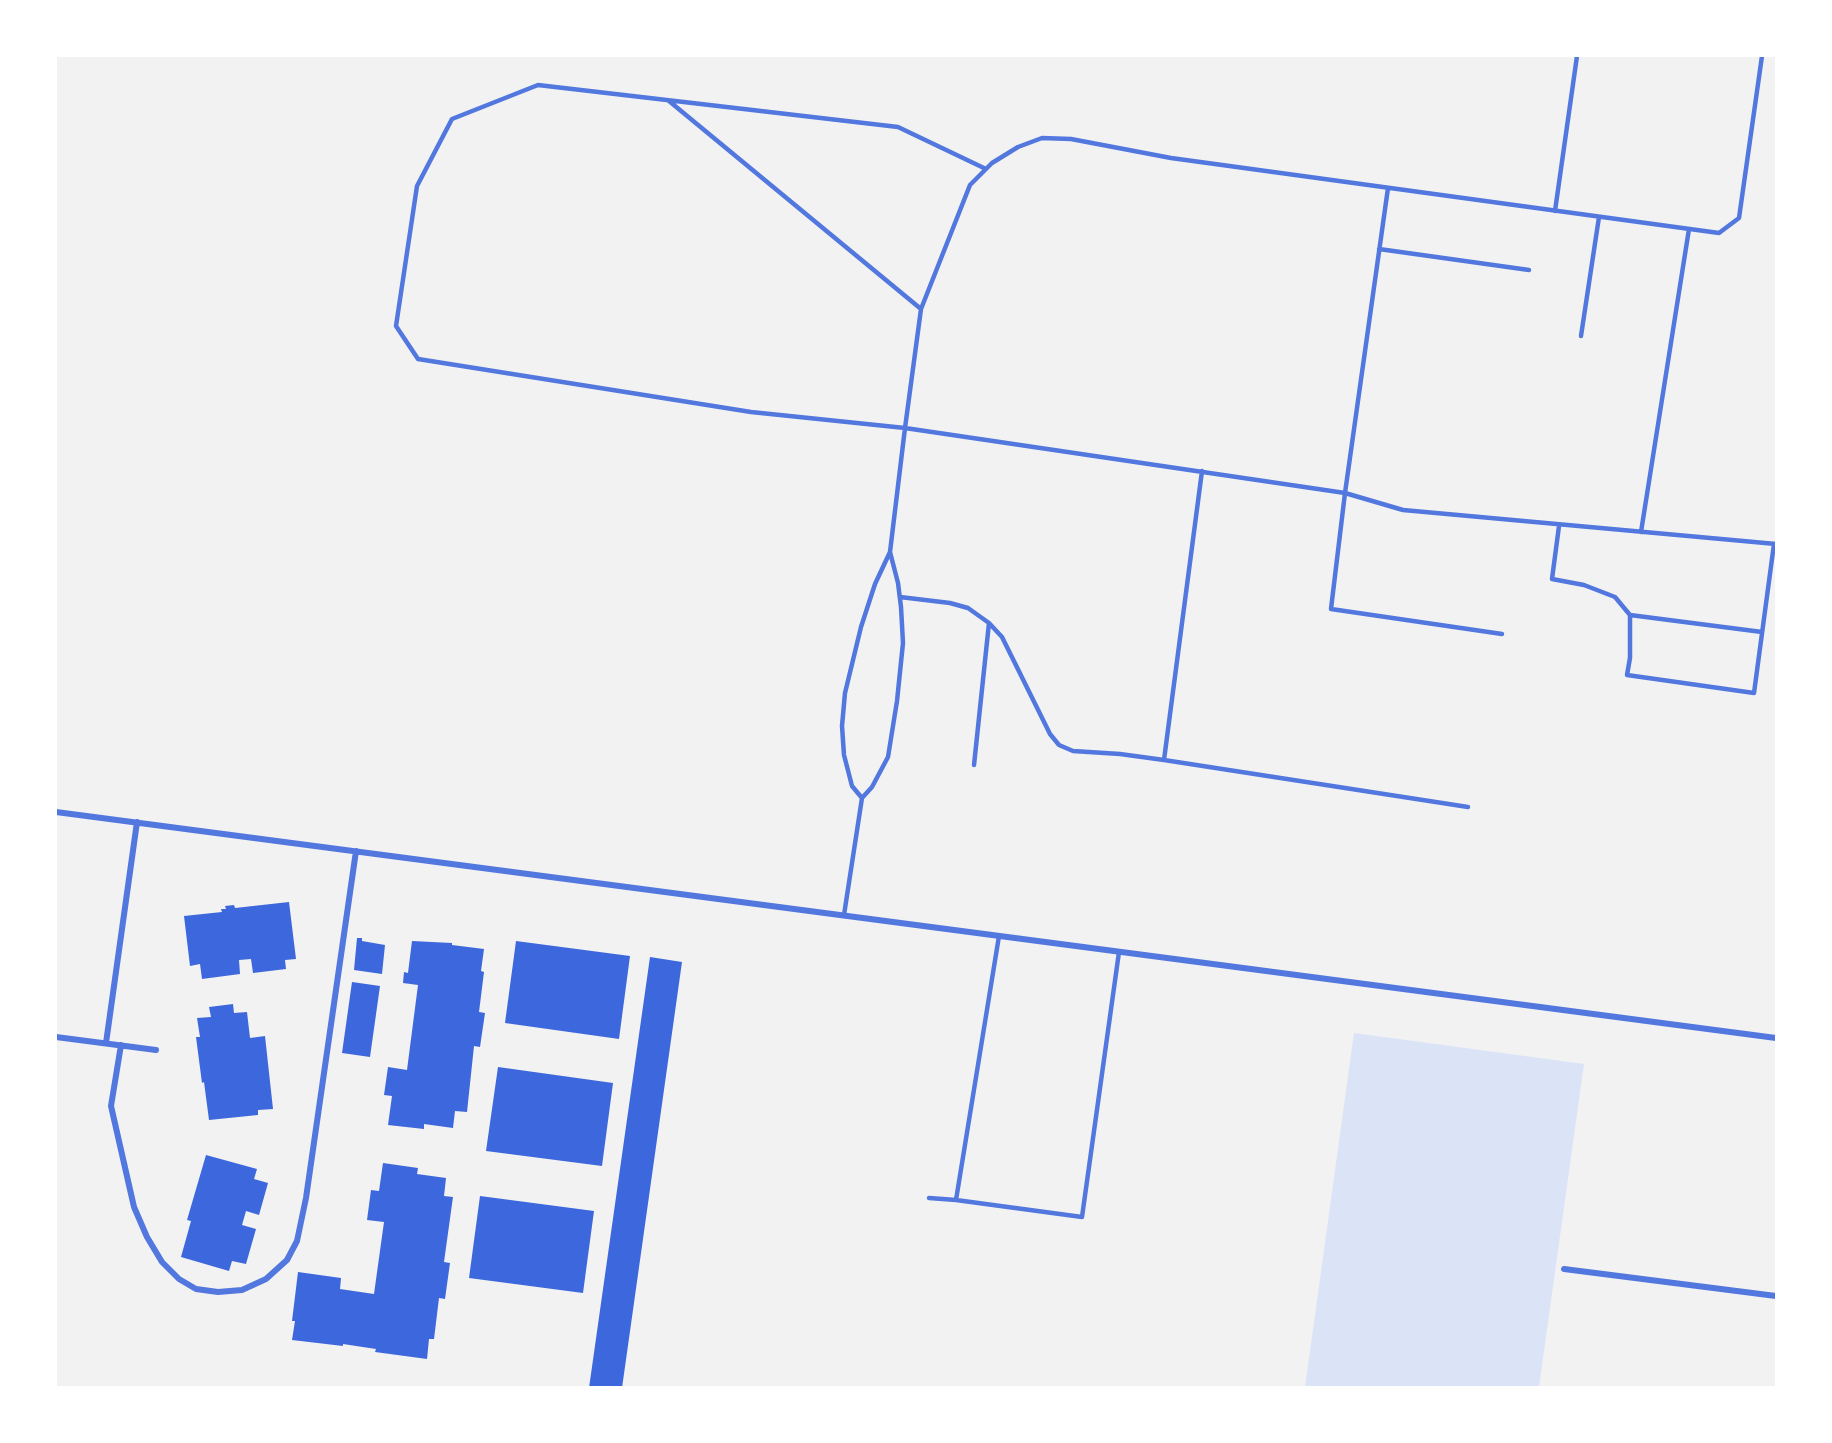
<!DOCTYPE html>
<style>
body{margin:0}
#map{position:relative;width:1832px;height:1443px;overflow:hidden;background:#f2f2f2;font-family:Manrope,sans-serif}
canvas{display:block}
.frame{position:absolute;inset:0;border:57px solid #fff;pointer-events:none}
</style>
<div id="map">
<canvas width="1832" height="1443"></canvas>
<div class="frame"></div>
</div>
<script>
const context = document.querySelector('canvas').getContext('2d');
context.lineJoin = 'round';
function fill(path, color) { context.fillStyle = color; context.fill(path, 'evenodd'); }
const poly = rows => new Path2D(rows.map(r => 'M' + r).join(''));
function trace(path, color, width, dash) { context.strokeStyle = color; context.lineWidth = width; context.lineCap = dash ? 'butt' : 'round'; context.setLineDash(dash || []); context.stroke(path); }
const green = poly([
 [1354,1033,1584,1064,1539,1387,1305,1387]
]);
const building = poly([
 [289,902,296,959,285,960,286,969,253,973,251,959,239,960,240,974,202,979,200,964,190,966,184,916,222,912,221,909,226,909,225,906,234,905,235,908],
 [357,938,362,938,362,941,385,945,382,974,354,970],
 [412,941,452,943,452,945,484,949,481,971,484,972,479,1012,485,1013,480,1047,474,1046,467,1112,455,1111,453,1128,424,1124,424,1129,388,1125,392,1096,384,1095,388,1067,407,1070,418,985,403,983,404,972,408,973],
 [516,941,630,956,619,1039,505,1023],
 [650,957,682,962,622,1388,589,1388],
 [352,982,380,986,370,1057,342,1053],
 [233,1004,234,1013,247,1012,250,1038,265,1036,273,1109,258,1110,258,1115,209,1120,204,1082,202,1083,196,1037,200,1037,197,1018,211,1017,209,1007],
 [498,1067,613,1083,602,1166,486,1151],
 [206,1155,257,1169,254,1179,268,1183,259,1215,246,1211,242,1225,256,1229,246,1264,232,1261,229,1271,181,1257,191,1221,187,1220],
 [383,1163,418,1168,417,1174,446,1178,444,1196,453,1197,444,1262,450,1263,445,1299,439,1298,434,1339,429,1339,427,1359,375,1352,376,1349,343,1344,343,1346,292,1340,295,1321,292,1321,298,1272,341,1278,340,1289,374,1294,384,1222,367,1220,371,1190,379,1191],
 [480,1196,594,1211,583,1293,469,1278]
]);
const service = poly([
 [669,101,921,309],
 [986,169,898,127,538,85,452,119,417,186,396,326,418,359,751,412,905,428,921,309,970,185,992,163,1018,147,1042,138,1071,139,1171,158,1719,233,1739,218,1762,56],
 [1388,188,1345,493,1331,609,1502,634],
 [1555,211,1577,56],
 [1379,249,1529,270],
 [1581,336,1599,217],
 [1559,526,1552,579,1584,585,1615,597,1630,615,1630,658,1627,675,1754,693,1774,544],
 [1641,532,1689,229],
 [890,552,905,428,1345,493,1403,510,1776,544],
 [900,597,950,603,968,608,989,623,1002,637,1050,734,1059,745,1073,751,1120,754,1164,760,1468,807],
 [1630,615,1762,632],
 [1164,760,1202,471],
 [974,765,989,623],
 [844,915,862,798,872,787,888,757,897,701,903,643,901,607,898,583,890,552,875,584,861,627,845,693,842,726,844,755,852,786,862,798],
 [929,1198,956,1200,999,936],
 [956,1200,1082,1217,1119,952]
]);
const minor = poly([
 [56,812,1776,1038],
 [56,1037,156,1050],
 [106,1043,137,822],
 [121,1045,111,1106,134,1207,147,1237,162,1262,179,1279,196,1289,218,1292,242,1290,266,1279,287,1260,297,1241,306,1198,356,851],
 [1564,1269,1776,1296]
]);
fill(green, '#dbe4f7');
fill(building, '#3d67dc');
trace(service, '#5277de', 4.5);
trace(minor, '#5277de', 6);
</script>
